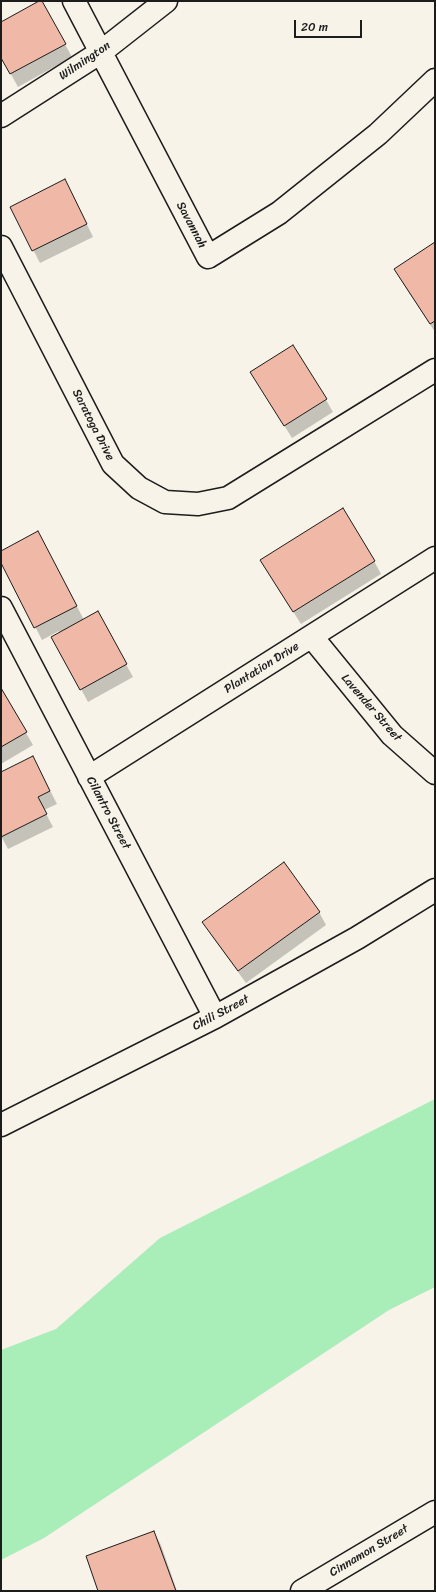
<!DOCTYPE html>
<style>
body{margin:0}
#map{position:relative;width:436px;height:1592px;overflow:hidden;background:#f7f3e8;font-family:Sriracha,sans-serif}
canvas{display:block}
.frame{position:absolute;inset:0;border:2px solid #1c1c1c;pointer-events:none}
.scale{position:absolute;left:294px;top:20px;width:68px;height:18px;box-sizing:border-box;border:2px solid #1c1c1c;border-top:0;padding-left:5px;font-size:12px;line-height:14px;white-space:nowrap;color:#1c1c1c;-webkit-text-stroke:3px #f7f3e8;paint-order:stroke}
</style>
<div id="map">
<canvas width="436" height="1592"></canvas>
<div class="frame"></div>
<div class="scale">20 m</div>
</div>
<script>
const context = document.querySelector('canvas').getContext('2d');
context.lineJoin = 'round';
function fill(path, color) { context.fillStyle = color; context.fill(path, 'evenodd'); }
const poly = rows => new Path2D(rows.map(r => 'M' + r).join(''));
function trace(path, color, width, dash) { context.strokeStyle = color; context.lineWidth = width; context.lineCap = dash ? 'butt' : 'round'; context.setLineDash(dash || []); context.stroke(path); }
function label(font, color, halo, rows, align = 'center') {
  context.font = font + ' Sriracha,sans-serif'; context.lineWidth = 3.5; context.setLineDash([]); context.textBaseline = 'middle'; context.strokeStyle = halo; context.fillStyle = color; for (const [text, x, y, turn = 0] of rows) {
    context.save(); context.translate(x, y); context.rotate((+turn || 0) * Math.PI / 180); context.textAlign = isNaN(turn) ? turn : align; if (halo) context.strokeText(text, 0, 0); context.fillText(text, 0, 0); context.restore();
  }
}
const green = poly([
 [435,1099,435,1287,389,1310,44,1538,1,1560,1,1350,56,1329,160,1238]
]);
const shadow = poly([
 [41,1,72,57,18,87,1,56,1,23],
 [72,193,93,237,40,263,11,207],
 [435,243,435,332,402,282],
 [259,385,326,400,333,412,292,438],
 [45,545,84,620,97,612,133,677,88,702,81,689,59,631,42,640,1,561,1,552],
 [374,561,381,574,301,624,269,573],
 [1,690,33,745,1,764],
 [33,757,57,804,44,810,53,827,8,849,1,836,1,773],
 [319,912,326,925,246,983,211,935,203,922],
 [154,1532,161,1545,177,1591,99,1591]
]);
const building = poly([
 [39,1,42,1,66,44,10,74,1,58,1,22,39,1],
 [65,179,87,224,32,251,10,207,65,179],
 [435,242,435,321,430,324,394,269,435,242],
 [293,345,327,399,284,426,250,372,293,345],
 [343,508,375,561,293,612,260,560,343,508],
 [38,531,77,606,34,628,1,563,1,551,38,531],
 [98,611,127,664,80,690,51,637,98,611],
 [1,688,27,732,1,747,1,688],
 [33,756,50,791,38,797,47,814,1,837,1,772,33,756],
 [284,862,320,912,238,971,202,922,284,862],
 [154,1531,176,1591,98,1591,86,1556,154,1531]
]);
const minor = poly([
 [74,1,208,257,279,213,378,134,435,80],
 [1,116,101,52,166,1],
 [1,247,113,464,139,488,165,502,198,504,228,498,435,370],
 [1,608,215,1017],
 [312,637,392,735,435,773],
 [89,777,435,558],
 [1,1125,215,1017,357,938,435,890],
 [302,1591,435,1512]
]);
const streetNames = [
 ["Wilmington",85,61,-34],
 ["Savannah",191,225,62],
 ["Saratoga Drive",93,425,63],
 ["Plantation Drive",262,668,-32],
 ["Lavender Street",371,708,49],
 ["Cilantro Street",108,813,62],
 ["Chili Street",221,1013,-28],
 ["Cinnamon Street",369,1551,-31]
];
fill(green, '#a9edb8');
fill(shadow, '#0003');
fill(building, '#f0b8a6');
trace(building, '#1c1c1c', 1);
trace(minor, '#1c1c1c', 25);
trace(minor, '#f7f3e8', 22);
label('12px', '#1c1c1c', '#f7f3e8', streetNames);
</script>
